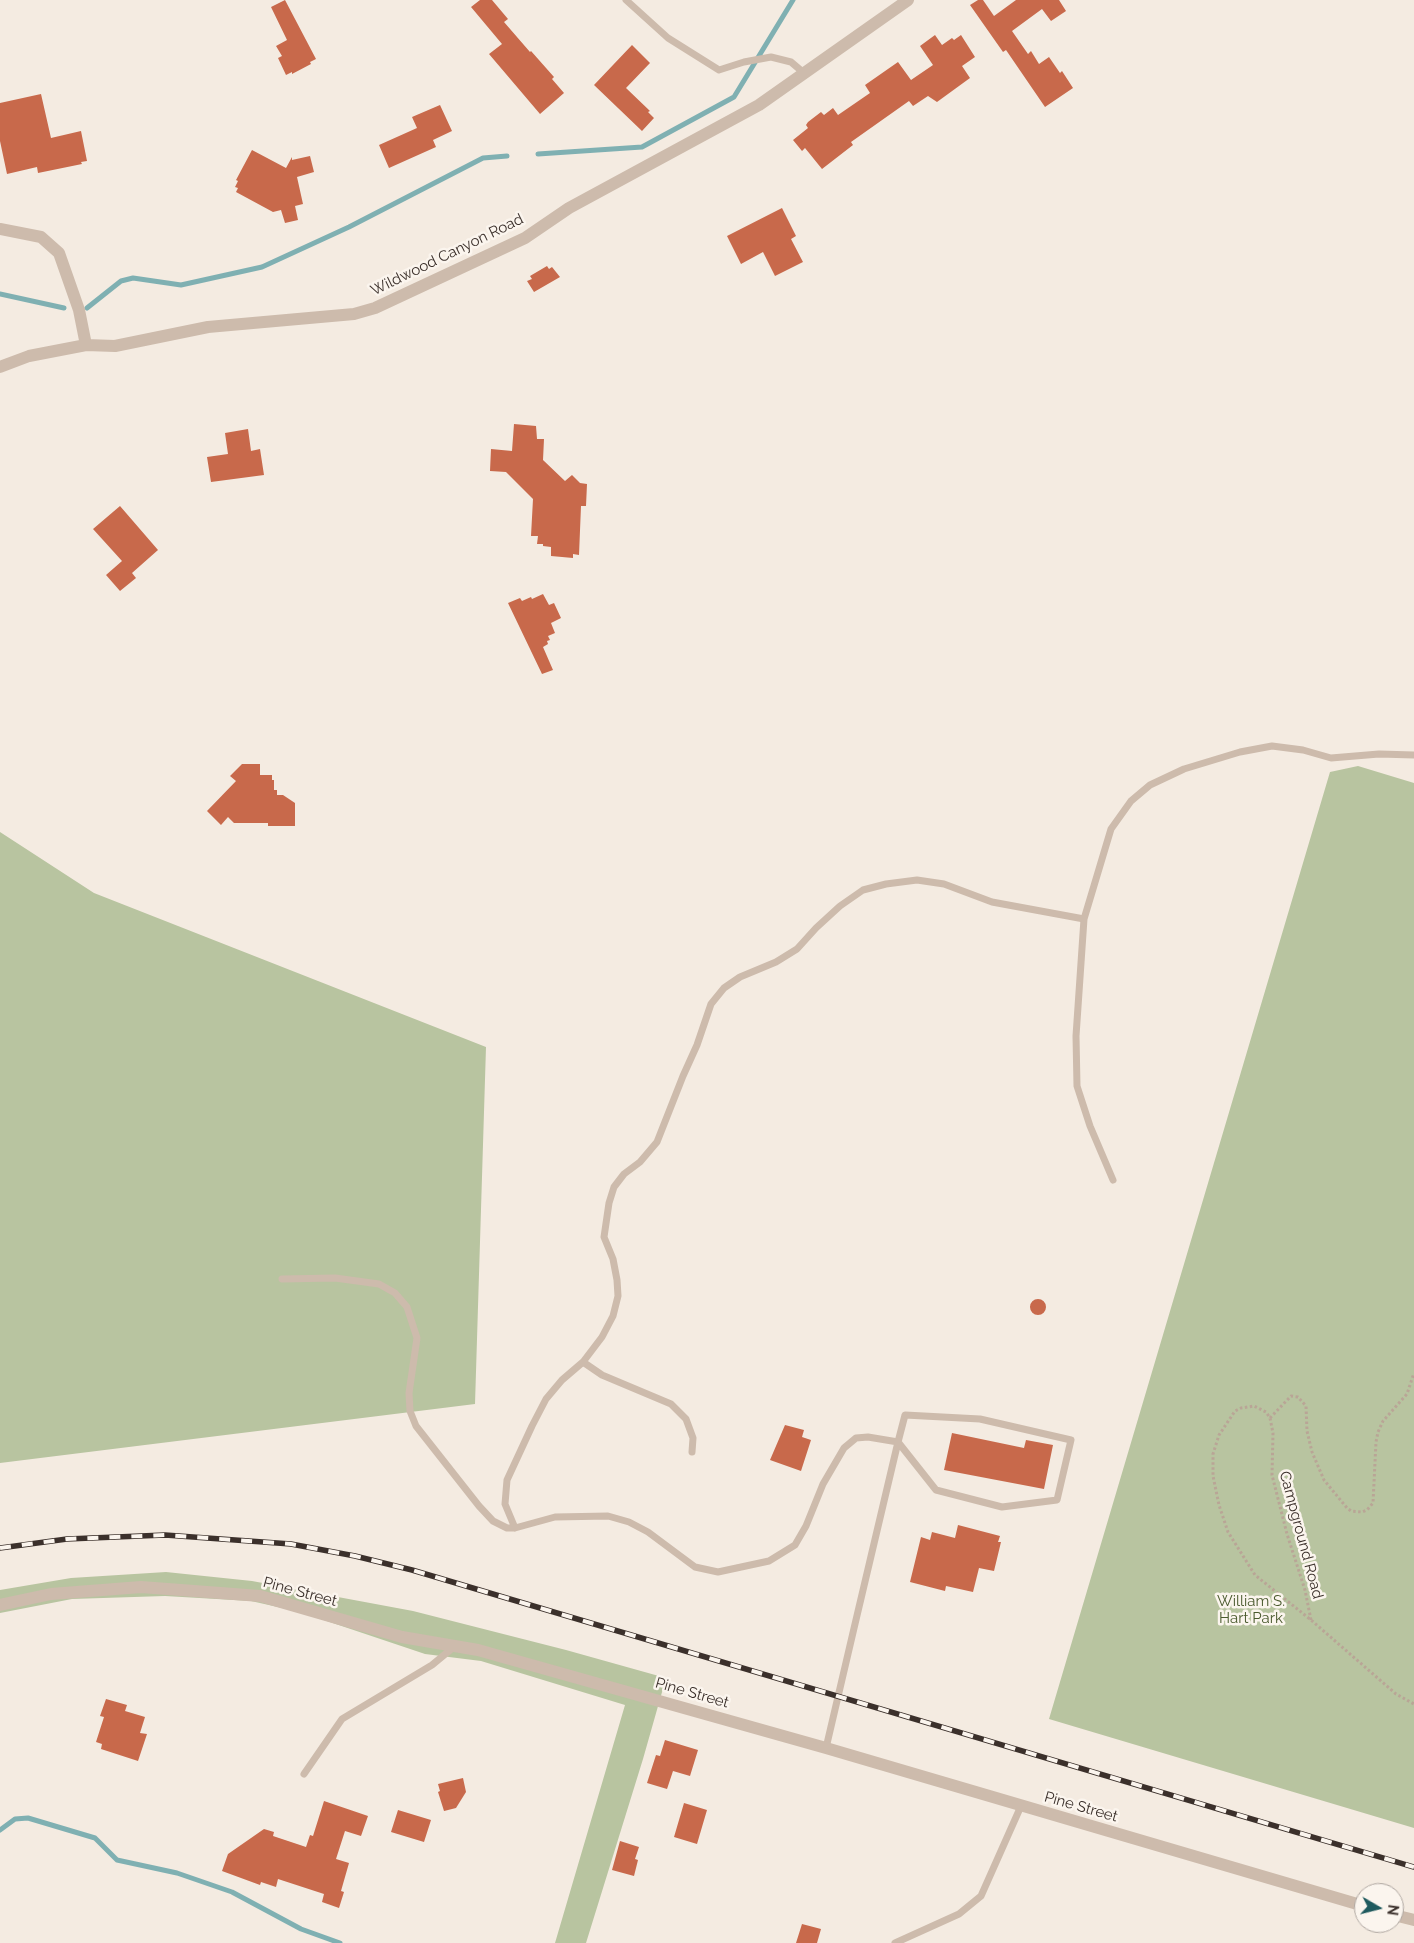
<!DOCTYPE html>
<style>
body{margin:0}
#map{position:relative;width:1414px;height:1943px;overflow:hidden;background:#f4ebe1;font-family:Raleway,sans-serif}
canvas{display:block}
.north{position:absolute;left:1354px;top:1883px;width:50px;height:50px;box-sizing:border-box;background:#fbf5ee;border:1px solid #aea6a0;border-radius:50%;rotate:98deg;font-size:14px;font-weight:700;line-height:20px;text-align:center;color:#3b302b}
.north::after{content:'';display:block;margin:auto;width:18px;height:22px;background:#1f5a5e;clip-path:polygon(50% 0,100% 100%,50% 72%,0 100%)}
</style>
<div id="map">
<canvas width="1414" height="1943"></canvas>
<div class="north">N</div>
</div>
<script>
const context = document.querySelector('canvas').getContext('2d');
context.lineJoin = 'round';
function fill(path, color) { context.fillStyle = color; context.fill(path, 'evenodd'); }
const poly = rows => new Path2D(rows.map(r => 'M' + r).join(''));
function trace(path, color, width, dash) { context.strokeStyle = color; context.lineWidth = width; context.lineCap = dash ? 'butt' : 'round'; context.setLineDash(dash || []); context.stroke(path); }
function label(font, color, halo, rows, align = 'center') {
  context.font = font + ' Raleway,sans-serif'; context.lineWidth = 5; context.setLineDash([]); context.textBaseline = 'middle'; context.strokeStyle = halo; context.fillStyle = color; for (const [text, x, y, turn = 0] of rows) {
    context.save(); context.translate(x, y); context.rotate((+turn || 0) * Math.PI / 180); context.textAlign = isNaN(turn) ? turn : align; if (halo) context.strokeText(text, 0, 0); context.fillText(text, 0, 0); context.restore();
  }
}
const green = poly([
 [1358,766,1414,783,1414,1828,1049,1719,1330,772],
 [0,832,94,893,486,1047,475,1404,0,1463],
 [166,1572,252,1581,413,1611,566,1650,666,1678,643,1759,586,1943,555,1943,625,1705,481,1661,425,1654,300,1612,251,1601,165,1596,72,1599,0,1613,0,1590,71,1578]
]);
const stream = poly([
 [538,154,642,147,734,97,793,0],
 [0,294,64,308],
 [87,308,121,281,133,278,181,285,262,267,349,227,483,158,507,156],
 [0,1830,15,1819,28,1818,95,1838,117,1860,177,1873,232,1892,301,1929,340,1943]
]);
const building = poly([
 [285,0,316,59,310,62,311,64,292,74,292,72,286,75,278,58,282,56,276,46,287,40,271,7],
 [480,0,492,0,508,19,504,22,530,52,531,51,554,77,552,79,564,93,540,114,489,54,502,44,471,7],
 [978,0,983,0,994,16,1016,0,1059,0,1066,11,1051,21,1042,9,1012,31,1028,54,1031,51,1039,64,1049,57,1060,73,1062,71,1073,88,1045,107,1006,50,1003,52,970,5],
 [935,35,942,45,952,38,954,40,961,35,975,57,962,66,970,78,937,102,928,96,913,106,909,101,851,142,853,145,822,169,805,148,802,151,793,140,808,128,806,125,808,122,821,112,824,115,833,108,838,115,870,93,865,85,898,62,911,80,933,65,920,46],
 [632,45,650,63,626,88,650,111,648,112,654,118,642,131,594,85],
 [41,94,51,138,81,131,87,161,81,162,82,164,38,173,37,167,7,174,0,141,0,103],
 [440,105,452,131,433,140,436,147,389,168,379,145,417,128,412,117],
 [252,150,286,168,292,157,292,160,310,156,314,172,297,177,303,204,295,206,298,220,285,223,281,210,273,212,236,192,238,188,235,187,238,181,236,180],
 [782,208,796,236,791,239,803,262,775,276,763,252,741,264,727,236],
 [547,266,549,269,552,267,560,277,534,292,527,281,532,279,530,276],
 [514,424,536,426,537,439,544,439,543,460,565,481,572,475,580,483,587,484,586,506,581,506,579,555,573,554,573,558,551,556,551,547,543,546,543,544,537,544,538,536,531,536,533,499,506,472,490,471,491,449,512,451],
 [248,429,251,451,260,449,264,475,211,482,207,457,228,454,225,433],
 [120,506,158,550,132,573,136,578,120,591,106,575,122,561,93,529],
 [543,594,549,605,554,603,561,618,551,623,555,633,548,636,550,640,547,641,548,644,543,647,553,670,542,674,508,603,520,598,522,601,531,597,532,599],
 [242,764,260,764,260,775,272,775,272,780,274,780,274,790,277,790,277,795,283,795,295,803,295,826,268,826,268,823,234,823,228,817,221,825,207,811,236,781,230,776],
 '1030 1307a8 8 0 1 1 16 0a8 8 0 1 1-16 0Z',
 [785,1425,804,1430,802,1437,811,1440,801,1471,770,1460],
 [952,1433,1024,1448,1026,1440,1053,1445,1044,1489,944,1470],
 [958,1525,1000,1536,998,1542,1001,1542,994,1571,979,1568,973,1592,946,1586,945,1591,910,1582,921,1537,930,1540,932,1532,955,1538],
 [106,1699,127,1705,125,1711,145,1717,140,1733,147,1734,138,1761,101,1749,102,1744,96,1742,104,1717,100,1716],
 [665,1740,698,1750,690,1776,673,1771,667,1789,647,1783,656,1755,660,1756],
 [463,1778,466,1792,456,1808,444,1811,438,1792,440,1791,438,1784],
 [324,1801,368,1816,361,1836,345,1831,336,1859,349,1863,341,1891,344,1892,339,1908,322,1902,324,1894,278,1879,276,1887,261,1882,260,1885,222,1871,228,1854,264,1829,274,1832,273,1836,306,1847,310,1835,313,1836],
 [684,1803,707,1810,697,1844,674,1837],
 [398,1810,431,1820,424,1842,391,1832],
 [620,1841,639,1847,635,1859,638,1860,634,1876,612,1870],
 [802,1924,821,1929,817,1943,796,1943]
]);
const path = poly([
 [1270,1418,1291,1396,1298,1397,1306,1406,1307,1431,1312,1452,1324,1480,1347,1508,1351,1511,1362,1512,1367,1510,1373,1503,1376,1442,1378,1432,1383,1421,1407,1394,1414,1373],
 [1311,1620,1305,1590,1287,1534,1272,1475,1273,1433,1270,1418,1266,1412,1254,1406,1241,1408,1235,1411,1219,1435,1213,1454,1213,1476,1219,1505,1228,1532,1255,1575,1311,1620,1396,1694,1414,1704]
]);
const lane = poly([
 [626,0,668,38,719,70,744,62,771,57,791,62,804,73],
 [1113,1180,1090,1126,1077,1086,1076,1036,1084,919,1111,829,1131,801,1150,785,1184,769,1240,752,1272,746,1303,750,1331,758,1379,754,1414,755],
 [282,1279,335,1278,379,1284,395,1293,407,1307,417,1338,409,1393,410,1411,416,1426,479,1506,493,1521,507,1528,515,1528,555,1517,608,1516,629,1522,648,1532,695,1567,718,1572,769,1561,795,1545,806,1526,823,1484,844,1448,856,1438,868,1437,898,1442,936,1490,1002,1507,1057,1500,1071,1440,980,1419,905,1415,898,1442,855,1624,826,1748],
 [583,1362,602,1375,671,1404,686,1419,693,1438,692,1452],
 [515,1528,505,1504,507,1480,532,1426,546,1399,562,1380,583,1362,602,1337,613,1316,618,1296,617,1280,613,1259,604,1237,609,1203,614,1187,624,1174,640,1162,657,1142,683,1076,697,1045,711,1004,724,988,740,977,776,962,797,949,816,928,840,906,863,890,886,884,917,880,944,884,992,902,1084,919],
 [304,1774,342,1719,432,1665,455,1646],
 [895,1943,959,1914,981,1896,1021,1806]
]);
const street = poly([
 [0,229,41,237,59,253,79,310,86,345],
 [0,367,29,356,86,345,115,346,208,327,354,314,375,308,525,238,569,208,759,105,908,0],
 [0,1605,51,1594,141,1587,260,1596,402,1637,478,1650,826,1748,1364,1906],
 [1394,1915,1414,1920]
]);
const rail = poly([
 [0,1548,67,1539,165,1535,291,1544,355,1556,412,1570,1414,1867]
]);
const streetNames = [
 ["Wildwood Canyon Road",447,255,-26],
 ["Campground Road",1301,1535,75],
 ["Pine Street",300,1592,15],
 ["Pine Street",692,1693,16],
 ["Pine Street",1081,1807,16]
];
const parkNames = [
 ["William S.",1251,1601],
 ["Hart Park",1251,1618]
];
fill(green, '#b8c4a0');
trace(stream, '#7fb0b2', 5);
fill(building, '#c8694b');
trace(path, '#b9a596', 3, [2.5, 2.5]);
trace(lane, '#cdbbac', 7);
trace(street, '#cdbbac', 12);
trace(rail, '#3b302b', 5.5);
trace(rail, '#fbf5ee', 4, [11]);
label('15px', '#3b302b', '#fbf5ee', streetNames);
label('15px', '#4a5a2e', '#fbf5ee', parkNames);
</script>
